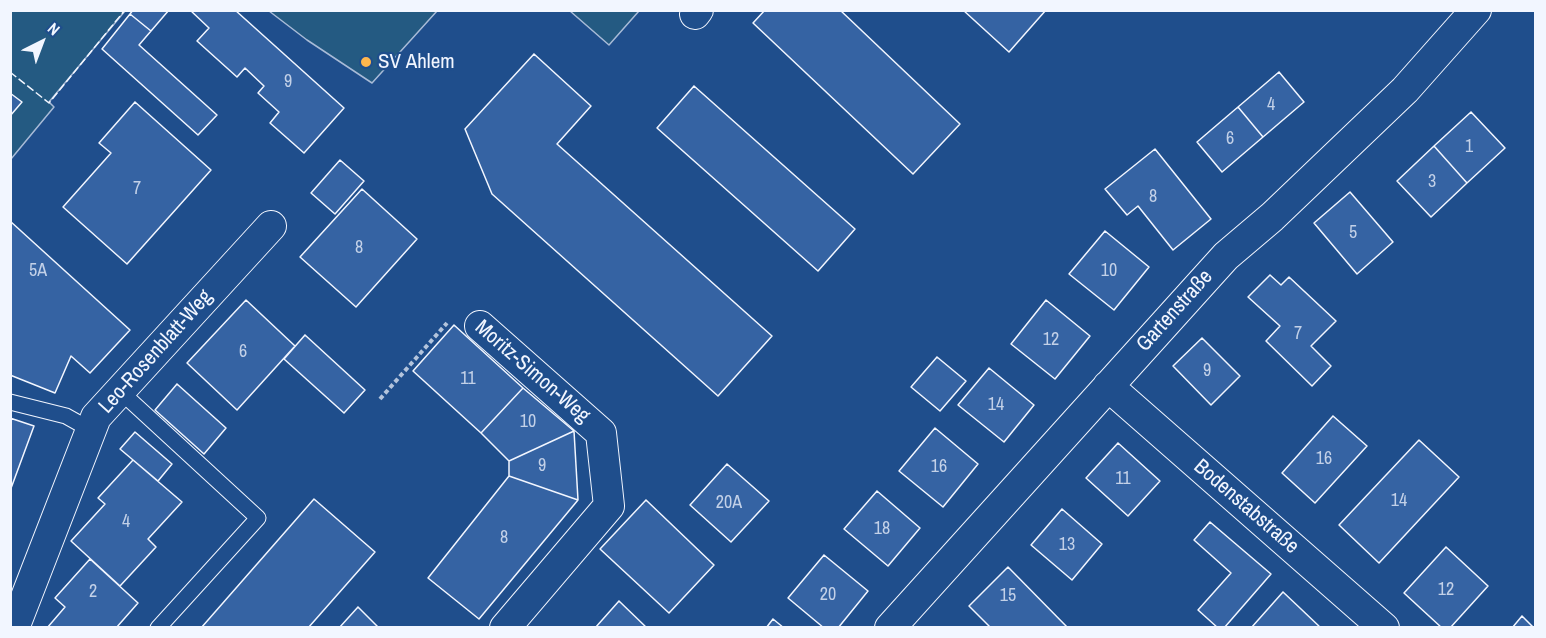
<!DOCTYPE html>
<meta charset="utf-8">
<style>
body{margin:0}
#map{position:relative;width:1546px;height:638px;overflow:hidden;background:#1f4e8c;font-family:"Archivo Narrow",sans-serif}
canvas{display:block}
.frame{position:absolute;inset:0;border:12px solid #f2f6ff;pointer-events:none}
.north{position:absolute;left:12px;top:12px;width:60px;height:60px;-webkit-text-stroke:4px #1f4e8c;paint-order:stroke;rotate:42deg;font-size:16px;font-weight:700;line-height:24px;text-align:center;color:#f2f6ff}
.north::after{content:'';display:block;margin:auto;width:21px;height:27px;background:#f2f6ff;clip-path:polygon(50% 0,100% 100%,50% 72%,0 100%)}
</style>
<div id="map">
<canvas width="1546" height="638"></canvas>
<div class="frame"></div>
<div class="north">N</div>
</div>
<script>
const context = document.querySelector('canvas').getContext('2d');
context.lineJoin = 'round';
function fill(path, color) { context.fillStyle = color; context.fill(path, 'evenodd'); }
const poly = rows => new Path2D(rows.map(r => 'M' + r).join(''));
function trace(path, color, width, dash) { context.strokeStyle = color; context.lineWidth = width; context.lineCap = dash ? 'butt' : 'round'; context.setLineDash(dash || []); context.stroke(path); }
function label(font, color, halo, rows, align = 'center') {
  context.font = font + ' "Archivo Narrow",sans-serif'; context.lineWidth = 4.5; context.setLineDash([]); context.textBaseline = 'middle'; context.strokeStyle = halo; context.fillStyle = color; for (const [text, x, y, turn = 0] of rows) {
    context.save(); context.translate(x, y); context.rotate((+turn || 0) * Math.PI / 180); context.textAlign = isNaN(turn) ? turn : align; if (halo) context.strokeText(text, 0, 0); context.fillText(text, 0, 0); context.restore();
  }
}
const green = poly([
 [11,11,125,11,49,102,54,107,11,159,11,11],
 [269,11,437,11,372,83,307,40,269,11],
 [570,11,639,11,609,45,570,11]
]);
const building = poly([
 [133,10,169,10,151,31,130,14,133,10],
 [190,10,235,10,344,108,304,153,270,123,279,112,258,93,264,86,245,68,237,77,197,41,209,28,190,10],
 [765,10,840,10,960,124,913,174,753,23,765,10],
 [963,10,1046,10,1009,52,963,10],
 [130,14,151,31,139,45,217,115,198,135,102,49,130,14],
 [534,54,591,106,557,144,772,336,718,396,492,194,465,129,534,54],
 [1279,72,1304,102,1263,137,1238,107,1279,72],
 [694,86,855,229,818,271,657,128,694,86],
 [10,93,22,102,10,116,10,93],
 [135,102,211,170,127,264,63,207,111,153,99,143,135,102],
 [1238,107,1263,137,1222,172,1197,142,1238,107],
 [1471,112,1505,148,1467,183,1434,146,1471,112],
 [1434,146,1467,183,1431,217,1397,181,1434,146],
 [1155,149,1211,219,1173,250,1138,206,1127,215,1105,189,1155,149],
 [340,160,364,181,335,214,311,193,340,160],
 [362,189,417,239,356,307,300,257,362,189],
 [1350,192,1393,242,1357,274,1314,223,1350,192],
 [10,221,130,330,90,373,71,356,55,393,10,375,10,221],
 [1105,231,1149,267,1114,310,1069,274,1105,231],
 [1270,275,1281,285,1289,277,1336,321,1311,346,1331,366,1312,386,1266,341,1280,326,1248,297,1270,275],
 [246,300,295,346,237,410,187,363,246,300],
 [1046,300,1090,336,1055,379,1011,344,1046,300],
 [454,325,523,388,481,433,413,371,454,325],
 [305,335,365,390,344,413,284,359,305,335],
 [1202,338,1240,376,1211,405,1173,366,1202,338],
 [937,357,966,381,940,411,911,387,937,357],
 [989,368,1034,405,1004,442,958,405,989,368],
 [177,384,226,428,204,454,155,410,177,384],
 [523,388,574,431,509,461,481,433,523,388],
 [1333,416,1367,446,1315,503,1282,473,1333,416],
 [10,418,34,426,10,491,10,418],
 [935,428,978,464,943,507,899,471,935,428],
 [574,431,578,500,509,476,509,461,574,431],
 [135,432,172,464,158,481,120,449,135,432],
 [1419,440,1459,477,1379,563,1339,525,1419,440],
 [1118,443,1160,481,1128,516,1086,478,1118,443],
 [133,460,182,502,148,539,156,547,120,586,71,541,105,504,98,498,133,460],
 [727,464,769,501,731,542,690,505,727,464],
 [509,476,578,500,479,619,428,578,509,476],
 [877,491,920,528,888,566,844,529,877,491],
 [314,499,375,552,308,628,201,628,314,499],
 [646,500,714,565,669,613,600,549,646,500],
 [1062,509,1102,544,1072,580,1031,545,1062,509],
 [1210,522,1271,574,1224,628,1218,628,1198,610,1231,573,1194,540,1210,522],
 [1446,547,1488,586,1450,628,1442,628,1404,593,1446,547],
 [824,555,868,591,838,628,824,628,788,598,824,555],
 [90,559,138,603,116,628,47,628,65,607,55,598,90,559],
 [1008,567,1068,628,991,628,969,606,1008,567],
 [1283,592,1301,609,1321,628,1251,628,1283,592],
 [619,601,647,628,595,628,619,601],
 [358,607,379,628,339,628,358,607],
 [1522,616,1534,628,1512,628,1522,616],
 [773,619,784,628,766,628,773,619]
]);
const path = poly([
 [380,399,447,323]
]);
const lane = poly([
 [120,391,258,518,158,628],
 [10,402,66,416,91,430]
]);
const street = poly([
 [695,14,698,10],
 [480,326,601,433,609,506,505,628],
 [1108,386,1384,628],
 [14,628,96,417,271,226],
 [890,628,1226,256,1272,217,1405,90,1476,10]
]);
const fence = poly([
 [10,72,49,103,125,10]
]);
const markers = [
 [366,62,6,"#ffb74d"]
];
const numberNames = [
 ["9",288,82],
 ["4",1271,105],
 ["6",1230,139],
 ["1",1469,147],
 ["3",1432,182],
 ["7",137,189],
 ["8",1153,197],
 ["5",1353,233],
 ["8",359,248],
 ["5A",38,271],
 ["10",1109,271],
 ["7",1298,334],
 ["12",1051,340],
 ["6",243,352],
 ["9",1207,371],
 ["11",468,379],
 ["14",996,405],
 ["10",528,422],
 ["16",1324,459],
 ["9",542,466],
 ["16",939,467],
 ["11",1123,479],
 ["14",1399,501],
 ["20A",729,503],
 ["4",126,522],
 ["18",882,529],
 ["8",504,538],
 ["13",1067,545],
 ["12",1446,590],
 ["2",93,592],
 ["20",828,595],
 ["15",1008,596]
];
const poiNames = [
 ["SV Ahlem",378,62]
];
const streetNames = [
 ["Gartenstraße",1175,311,-48],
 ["Leo-Rosenblatt-Weg",156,352,-48],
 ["Moritz-Simon-Weg",532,372,41],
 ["Bodenstabstraße",1246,507,41]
];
fill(green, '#245a82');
trace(green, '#a8bbd7', 1.5);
fill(building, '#3563a3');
trace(building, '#f2f6ff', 1.5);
trace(lane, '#f2f6ff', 17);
trace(street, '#f2f6ff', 32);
trace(path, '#b3c4dc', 4, [4.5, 3]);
trace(lane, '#1f4e8c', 15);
trace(street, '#1f4e8c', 30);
trace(fence, '#f2f6ff', 1.5, [8, 3]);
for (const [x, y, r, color] of markers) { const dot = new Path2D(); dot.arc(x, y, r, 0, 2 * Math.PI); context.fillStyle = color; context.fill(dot); trace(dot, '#1f4e8c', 2); }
label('18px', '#c3d1e8', null, numberNames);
label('21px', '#f2f6ff', '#1f4e8c', poiNames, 'left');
label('21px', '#f2f6ff', '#1f4e8c', streetNames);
</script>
